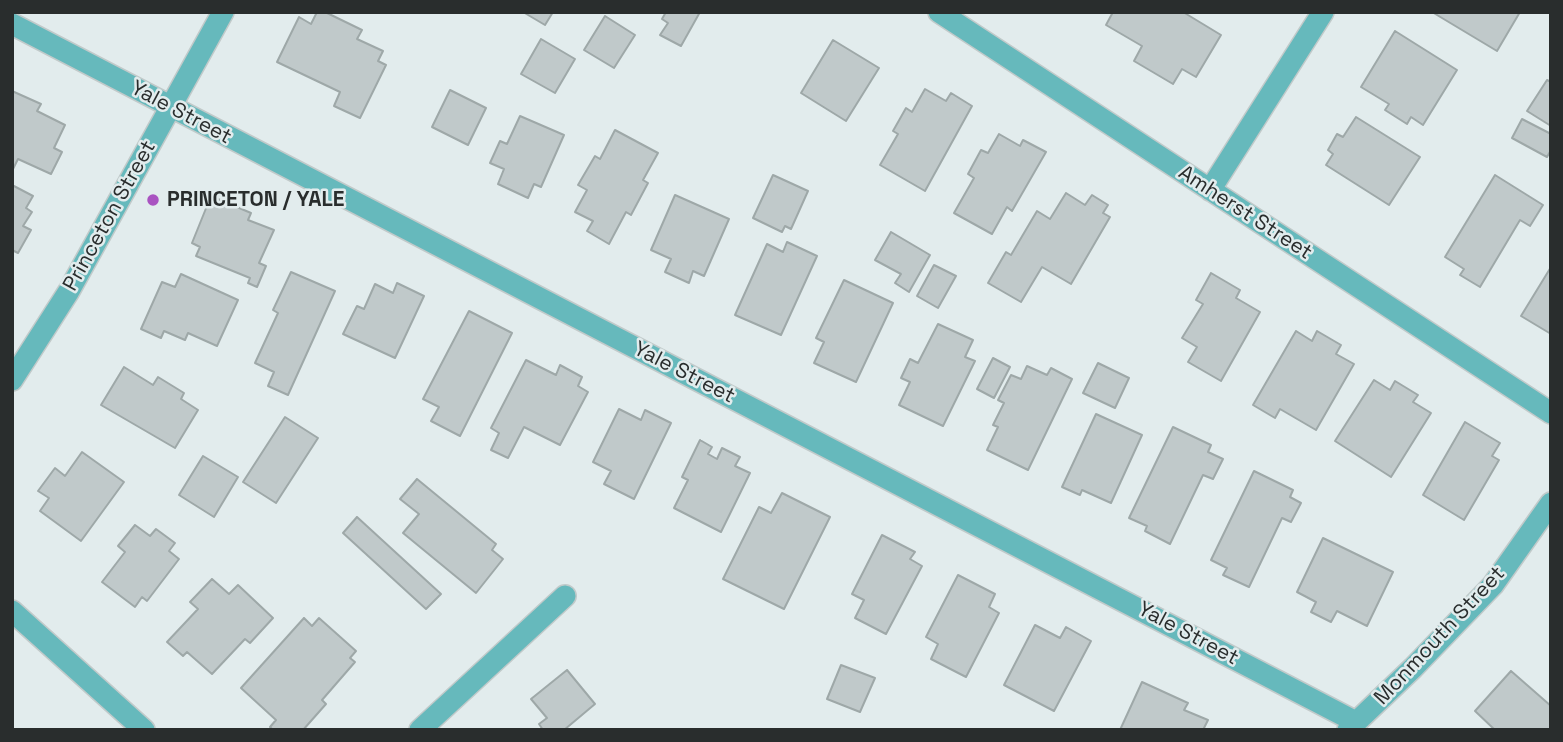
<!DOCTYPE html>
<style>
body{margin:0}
#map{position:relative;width:1563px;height:742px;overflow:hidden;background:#e2eced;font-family:"Space Grotesk",sans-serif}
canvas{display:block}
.frame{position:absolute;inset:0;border:14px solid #292d2d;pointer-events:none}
</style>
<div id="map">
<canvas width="1563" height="742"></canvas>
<div class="frame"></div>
</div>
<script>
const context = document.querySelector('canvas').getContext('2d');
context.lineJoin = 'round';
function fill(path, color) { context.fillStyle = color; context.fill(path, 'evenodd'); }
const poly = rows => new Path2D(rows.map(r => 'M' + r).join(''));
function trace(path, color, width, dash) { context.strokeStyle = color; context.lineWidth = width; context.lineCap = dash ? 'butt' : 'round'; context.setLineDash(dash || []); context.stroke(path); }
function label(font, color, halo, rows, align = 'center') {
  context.font = font + ' "Space Grotesk",sans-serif'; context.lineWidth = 5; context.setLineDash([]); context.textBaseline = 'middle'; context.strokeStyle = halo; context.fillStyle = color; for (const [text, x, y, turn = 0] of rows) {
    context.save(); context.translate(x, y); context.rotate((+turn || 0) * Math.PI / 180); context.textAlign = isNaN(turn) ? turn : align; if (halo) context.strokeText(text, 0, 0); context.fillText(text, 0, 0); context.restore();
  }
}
const building = poly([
 [317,12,325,12,362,30,357,39,383,51,378,61,386,65,360,118,334,106,340,92,277,62,299,17,311,24,317,12],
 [523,12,553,12,545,25,523,12],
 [666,12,700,12,681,46,660,35,668,23,662,19,666,12],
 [1113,12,1183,12,1221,35,1196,77,1182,69,1173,84,1134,61,1142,46,1106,25,1113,12],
 [1432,12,1520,12,1497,51,1432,12],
 [605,16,635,35,614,68,584,50,605,16],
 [1395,31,1457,70,1423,125,1411,117,1407,124,1385,110,1389,104,1361,87,1395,31],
 [541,39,575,59,555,93,521,74,541,39],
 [833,40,879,68,846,121,801,93,833,40],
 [1547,80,1551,82,1551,126,1527,111,1547,80],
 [925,89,946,101,951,93,972,106,925,191,880,165,898,134,893,131,906,108,912,112,925,89],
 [450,90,486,108,468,145,432,127,450,90],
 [12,91,41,104,37,111,65,125,54,148,62,152,51,174,18,159,12,171,12,91],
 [520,116,564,135,541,187,534,184,528,198,498,184,504,169,490,163,500,141,507,144,520,116],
 [1356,117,1420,157,1389,205,1326,165,1333,154,1328,150,1337,134,1343,137,1356,117],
 [1522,119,1551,134,1551,150,1547,157,1512,138,1522,119],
 [615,130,658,153,643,180,648,183,631,215,626,212,609,244,587,231,593,221,575,212,587,190,578,185,595,156,600,159,615,130],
 [999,134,1020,146,1023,140,1046,152,1012,211,1007,207,992,234,954,213,974,178,968,174,981,150,988,153,999,134],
 [773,175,808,191,791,229,785,226,782,232,753,218,773,175],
 [1495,175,1543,205,1530,226,1520,220,1480,287,1460,275,1464,269,1445,257,1495,175],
 [12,185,33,196,26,208,32,212,23,226,31,230,18,253,12,250,12,185],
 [1066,193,1085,205,1092,195,1108,205,1103,213,1110,217,1071,284,1042,267,1021,302,988,283,1006,252,1011,255,1037,211,1050,219,1066,193],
 [675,195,729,219,704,276,693,271,689,283,665,272,671,259,651,250,675,195],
 [211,196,251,213,248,220,274,230,259,263,266,266,257,287,248,283,250,278,196,256,200,247,192,243,211,196],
 [891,232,930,255,909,292,895,283,901,274,875,260,891,232],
 [787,242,817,256,781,335,735,315,767,244,783,252,787,242],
 [934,265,956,276,938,308,917,296,934,265],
 [1551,267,1551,334,1521,316,1551,267],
 [291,272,335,291,288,395,268,386,274,372,255,363,278,313,273,310,291,272],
 [1211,273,1240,290,1236,298,1260,312,1221,381,1188,362,1197,347,1182,338,1203,304,1196,300,1211,273],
 [181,274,238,300,217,346,188,333,185,340,164,331,161,338,141,329,162,282,175,287,181,274],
 [844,280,893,303,856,382,814,363,824,342,816,338,844,280],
 [397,283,424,296,395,358,343,334,357,306,364,309,375,284,393,293,397,283],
 [469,311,512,333,460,436,431,421,439,407,423,399,469,311],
 [938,324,973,340,965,357,975,361,943,426,899,405,910,382,901,378,910,359,918,363,938,324],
 [1296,331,1312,341,1317,331,1341,345,1336,354,1354,364,1316,430,1280,409,1275,418,1253,405,1296,331],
 [993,358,1010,367,994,398,977,389,993,358],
 [526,360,556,375,560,365,582,377,578,386,588,392,560,445,524,427,508,458,491,450,499,433,491,428,526,360],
 [1098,363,1129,378,1115,408,1083,393,1098,363],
 [1027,366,1047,375,1051,368,1072,379,1028,470,987,450,998,427,993,425,1004,403,998,400,1011,375,1021,379,1027,366],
 [124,367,153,385,158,377,184,393,181,399,198,410,175,448,101,405,124,367],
 [1374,380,1390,390,1395,381,1418,395,1413,402,1431,413,1391,477,1335,441,1374,380],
 [619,409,641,420,645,410,671,423,634,499,604,484,611,471,593,462,619,409],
 [1096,414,1142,435,1111,503,1082,490,1080,495,1062,487,1096,414],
 [285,417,318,438,276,503,243,482,285,417],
 [1465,422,1500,443,1492,456,1499,460,1464,520,1423,495,1465,422],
 [1173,427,1211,445,1208,452,1223,459,1213,479,1203,475,1170,544,1145,531,1147,526,1129,518,1173,427],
 [700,440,712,447,708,454,717,459,722,448,740,457,735,466,750,473,721,532,674,508,688,480,682,477,700,440],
 [82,452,124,482,81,541,40,511,49,498,38,491,55,468,65,476,82,452],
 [203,456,238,477,214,517,179,495,203,456],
 [1254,471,1293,490,1290,497,1301,503,1291,522,1282,518,1249,587,1223,575,1227,568,1211,560,1254,471],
 [417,479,496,544,492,550,503,559,476,593,403,533,419,514,400,499,417,479],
 [782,493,830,517,784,609,723,579,759,507,771,513,782,493],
 [357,517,441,594,426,609,343,533,357,517],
 [135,525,150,536,156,529,175,543,169,551,179,559,147,601,142,597,135,607,102,582,125,552,118,546,135,525],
 [882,535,915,552,910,559,922,566,886,634,855,618,864,600,852,594,882,535],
 [1323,538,1393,572,1367,626,1337,611,1331,622,1311,612,1316,602,1297,592,1323,538],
 [958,575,995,594,989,607,999,613,966,677,931,659,938,644,926,637,958,575],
 [212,579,229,594,238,585,273,618,250,643,245,639,212,674,187,652,183,656,167,642,198,609,190,602,212,579],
 [304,618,312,626,319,618,356,651,350,658,355,662,322,700,326,704,303,730,273,730,270,727,276,720,241,688,304,618],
 [1035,625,1060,638,1066,627,1091,641,1054,711,1004,685,1035,625],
 [841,665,875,678,860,712,827,699,841,665],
 [567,670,595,704,564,730,543,730,539,724,547,718,531,699,567,670],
 [1511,671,1551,706,1551,730,1495,730,1475,711,1511,671],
 [1142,682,1188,703,1184,710,1208,720,1203,730,1120,730,1142,682]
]);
const street = poly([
 [939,12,1551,413],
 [12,24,1356,722],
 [1210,190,1323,12],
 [12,380,69,291,223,12],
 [12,611,144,730],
 [420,730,565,596],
 [1348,730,1413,668,1493,585,1551,503]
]);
const markers = [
 [153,200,7,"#a953c1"]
];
const streetNames = [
 ["Yale Street",181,113,28],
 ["Amherst Street",1245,213,33],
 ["Princeton Street",110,216,-61],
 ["Yale Street",684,373,27],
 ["Yale Street",1188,634,28],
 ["Monmouth Street",1440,636,-47]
];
const poiNames = [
 ["PRINCETON / YALE",167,200]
];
fill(building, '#c0c9ca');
trace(building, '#9ea8a8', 2);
trace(street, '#c1caca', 24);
trace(street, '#66b9bc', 21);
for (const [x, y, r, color] of markers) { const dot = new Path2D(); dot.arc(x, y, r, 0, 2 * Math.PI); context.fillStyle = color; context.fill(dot); trace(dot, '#e2eced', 2.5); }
label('21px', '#292d2d', '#e2eced', streetNames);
label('bold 21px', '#292d2d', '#e2eced', poiNames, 'left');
</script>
